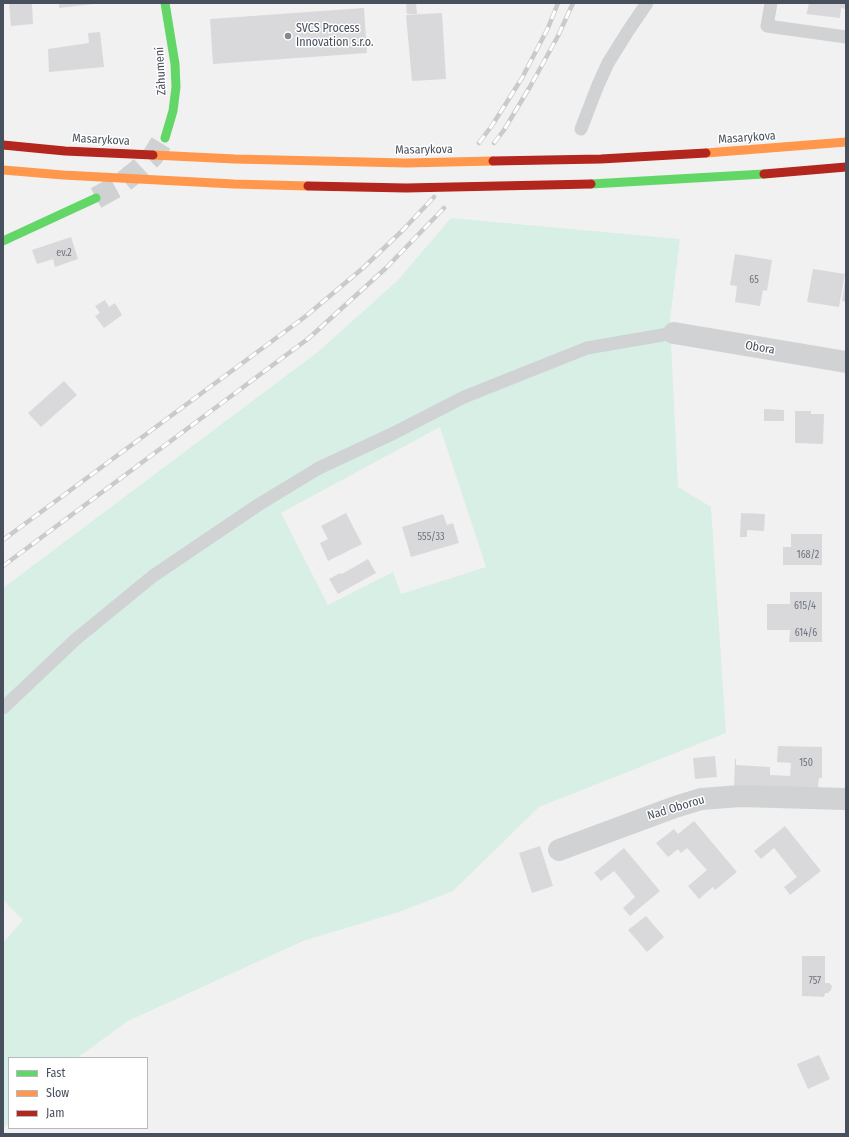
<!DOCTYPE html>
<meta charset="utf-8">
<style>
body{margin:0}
#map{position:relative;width:849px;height:1137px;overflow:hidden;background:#f2f1f1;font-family:"Fira Sans Condensed",sans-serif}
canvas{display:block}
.frame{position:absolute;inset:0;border:4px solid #49505d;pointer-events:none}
.legend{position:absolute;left:8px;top:1057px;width:140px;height:72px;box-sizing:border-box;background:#fff;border:1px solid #b6b9be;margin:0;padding:5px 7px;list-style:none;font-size:12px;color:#49505d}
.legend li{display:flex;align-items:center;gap:8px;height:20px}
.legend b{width:20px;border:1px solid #b6b9be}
</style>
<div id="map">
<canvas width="849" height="1137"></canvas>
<div class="frame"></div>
<ul class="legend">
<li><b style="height:5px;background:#63d668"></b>Fast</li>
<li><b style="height:5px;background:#ff974d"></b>Slow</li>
<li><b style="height:5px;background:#b3261e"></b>Jam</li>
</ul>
</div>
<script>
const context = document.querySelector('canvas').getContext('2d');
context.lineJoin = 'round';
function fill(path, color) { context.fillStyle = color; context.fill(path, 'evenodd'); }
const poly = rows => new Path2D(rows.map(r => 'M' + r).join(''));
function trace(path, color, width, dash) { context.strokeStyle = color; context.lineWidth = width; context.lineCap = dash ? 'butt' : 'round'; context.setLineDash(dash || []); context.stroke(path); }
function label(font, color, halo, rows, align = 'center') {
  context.font = font + ' "Fira Sans Condensed",sans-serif'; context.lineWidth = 3; context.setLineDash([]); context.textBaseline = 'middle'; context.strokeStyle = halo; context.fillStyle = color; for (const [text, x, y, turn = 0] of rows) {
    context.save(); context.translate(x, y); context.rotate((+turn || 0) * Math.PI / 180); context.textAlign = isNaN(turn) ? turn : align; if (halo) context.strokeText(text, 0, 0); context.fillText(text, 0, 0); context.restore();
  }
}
const green = poly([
 [451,218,680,239,670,320,678,487,711,507,726,733,539,807,453,891,402,911,303,941,128,1021,77,1058,9,1058,9,1122,3,1129,3,943,23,920,3,900,3,588,319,351,398,280],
 [440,427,486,567,401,594,393,572,328,605,281,513]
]);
const building = poly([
 [9,3,32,3,33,24,11,26],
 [59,3,94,3,94,4,59,8],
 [406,3,416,3,417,14,407,14],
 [809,3,846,3,846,9,841,8,840,18,806,14,807,12],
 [364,8,367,53,213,64,210,19],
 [442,13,446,79,412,81,406,15],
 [100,32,104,67,49,72,48,49,89,43,88,33],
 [71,237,78,259,55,267,53,259,37,264,32,250],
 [735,254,772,260,767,291,763,290,760,306,735,302,737,286,730,285],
 [813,269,845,274,839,307,807,302],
 [845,281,846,281,846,302,842,301],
 [105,300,109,307,115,303,122,315,104,328,95,316,100,313,95,306],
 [64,381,77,395,41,427,28,413],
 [764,409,784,410,784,421,764,421],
 [795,411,811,411,811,414,824,414,823,444,795,443],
 [346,513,362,544,328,561,320,543,328,539,321,526],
 [741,513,765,514,764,531,747,530,747,537,740,537],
 [443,514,447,525,453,523,459,543,411,557,402,527],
 [791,534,822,534,822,565,783,565,783,547,791,547],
 [368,559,376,573,338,594,329,579,340,573,342,574],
 [790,592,822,592,822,642,789,642,790,630,767,630,767,604,790,604],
 [778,746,822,747,822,778,819,778,818,788,734,787,735,759,736,759,736,765,770,767,770,775,790,776,791,763,777,762],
 [715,756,717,777,695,779,693,758],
 [694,821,737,872,715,890,713,887,699,899,688,886,707,870,687,848,681,853,678,849,668,857,656,843,674,829,678,834],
 [785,826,821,871,790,895,784,887,797,877,774,848,761,859,754,851],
 [540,846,553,886,532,893,519,853],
 [624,848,660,891,630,916,623,908,635,897,625,884,614,871,601,881,594,873],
 [646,916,664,937,647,952,628,930],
 [802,956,825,956,825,983,829,983,832,986,831,990,828,993,825,993,824,997,802,996],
 [819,1055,830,1079,808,1089,797,1064]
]);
const secondaryTunnel = poly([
 [96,198,118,186,137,171,153,156,161,143]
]);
const lane = poly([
 [771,3,767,26,846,37],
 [581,129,598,85,608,63,628,31,647,3],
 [3,708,76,639,153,576,258,505,319,468,392,434,464,397,587,348,674,333]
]);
const street = poly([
 [674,333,846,362],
 [559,850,675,807,701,799,740,796,846,799]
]);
const fast = poly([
 [165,3,175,64,176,87,173,111,165,138],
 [3,241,96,198]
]);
const rail = poly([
 [479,143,493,124,522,78,548,28,558,3],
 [494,143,504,130,531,85,558,36,573,3],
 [3,540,306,316,363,268,403,230,434,197],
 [3,566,309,338,386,268,444,208]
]);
const fastBridge = poly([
 [591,184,764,174]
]);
const slowBridge = poly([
 [706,153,846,142],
 [153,155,235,159,406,163,493,161],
 [3,170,63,175,234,184,308,186]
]);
const jamBridge = poly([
 [3,145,65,151,153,155],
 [493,161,601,159,706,153],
 [764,174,846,167],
 [308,186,406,188,591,184]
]);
const markers = [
 [288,36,4,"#848891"]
];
const numberNames = [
 ["ev.2",64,253],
 ["65",754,280],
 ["555/33",431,537],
 ["168/2",808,555],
 ["615/4",805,606],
 ["614/6",806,633],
 ["150",806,763],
 ["757",815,981]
];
const poiNames = [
 ["SVCS Process",296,29],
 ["Innovation s.r.o.",296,43]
];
const streetNames = [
 ["Záhumení",161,71,-93],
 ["Masarykova",747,138,-4],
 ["Masarykova",101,140,3],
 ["Masarykova",424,150,-1],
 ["Obora",760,348,10],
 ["Nad Oborou",676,808,-17]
];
fill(green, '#d8efe5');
fill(building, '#d9d9db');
trace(secondaryTunnel, '#d0d1d3', 22, [22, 11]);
trace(lane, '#d0d2d4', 13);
trace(street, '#d0d2d4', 22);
trace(fast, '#63d668', 9);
trace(rail, '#c9cacc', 4.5);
trace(rail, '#fff', 3, [9]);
trace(fastBridge, '#63d668', 9);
trace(slowBridge, '#ff974d', 9);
trace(jamBridge, '#b3261e', 9);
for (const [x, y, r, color] of markers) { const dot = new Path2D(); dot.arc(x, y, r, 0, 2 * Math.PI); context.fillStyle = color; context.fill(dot); trace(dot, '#fff', 1.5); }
label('10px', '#6e747e', null, numberNames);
label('12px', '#49505d', '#fff', poiNames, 'left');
label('12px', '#49505d', '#fff', streetNames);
</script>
